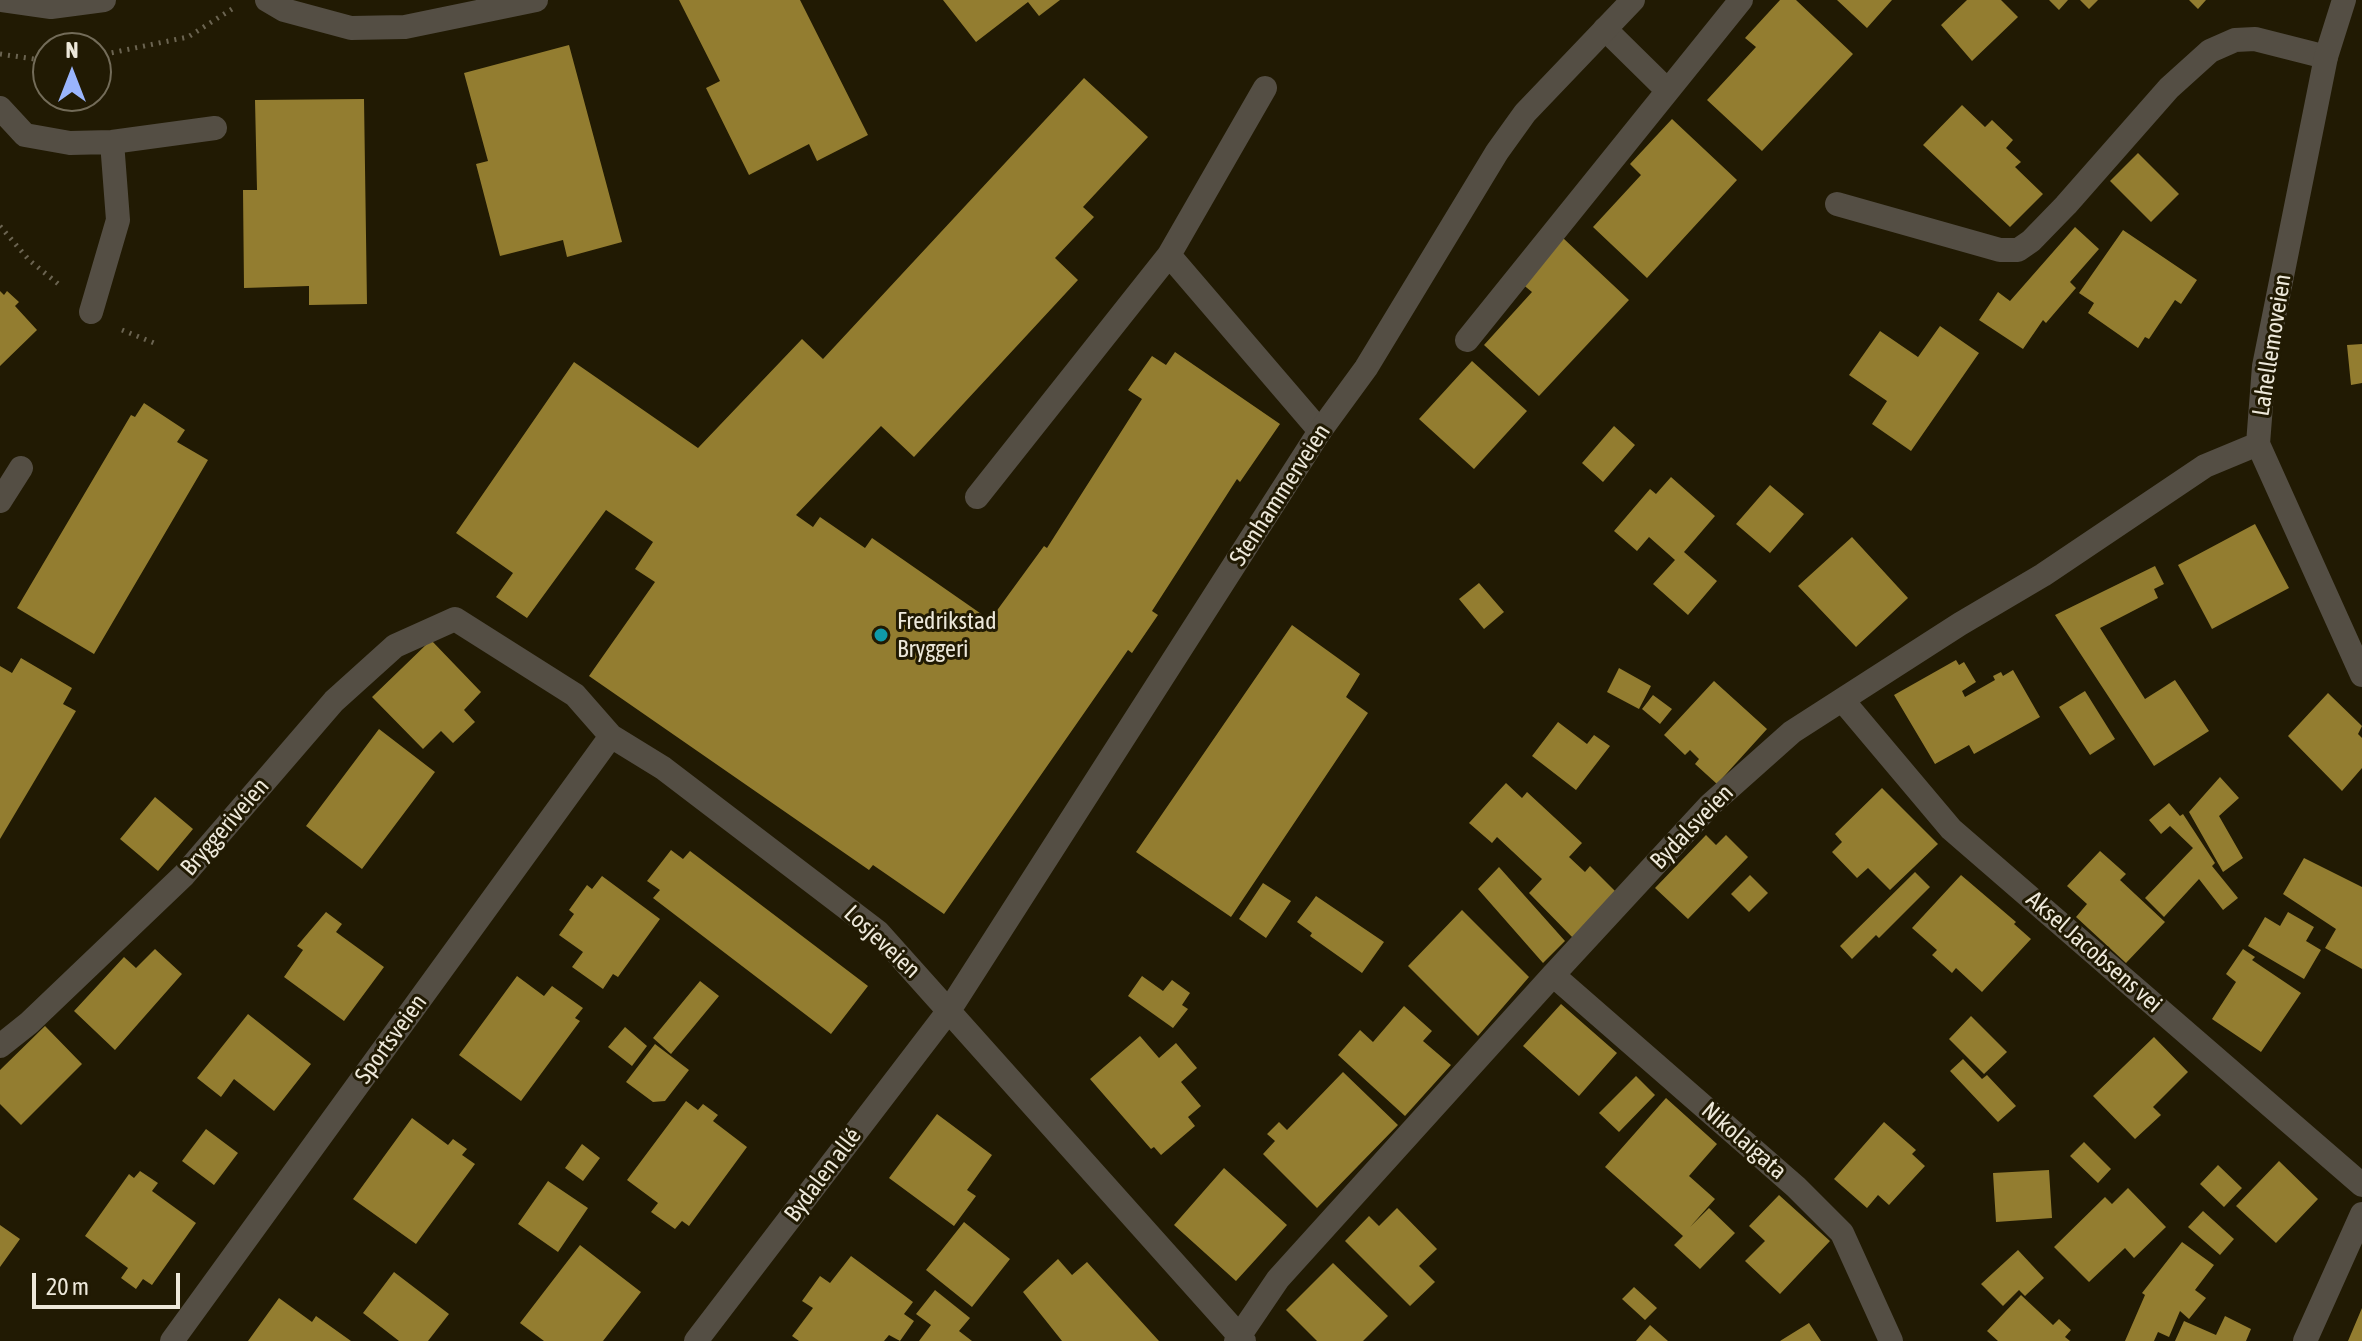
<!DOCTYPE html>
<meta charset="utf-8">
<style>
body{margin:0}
#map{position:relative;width:2362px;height:1341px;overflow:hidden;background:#211a03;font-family:"Asap Condensed",sans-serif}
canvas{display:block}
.north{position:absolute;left:32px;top:32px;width:80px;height:80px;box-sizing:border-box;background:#211a03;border:2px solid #736c59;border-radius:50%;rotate:0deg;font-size:22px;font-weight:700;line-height:32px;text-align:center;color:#ede8da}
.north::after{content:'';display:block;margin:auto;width:28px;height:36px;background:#9ab5fd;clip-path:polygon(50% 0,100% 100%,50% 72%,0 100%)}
.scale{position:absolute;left:32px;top:1273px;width:148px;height:36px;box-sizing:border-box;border:4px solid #ede8da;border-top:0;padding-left:10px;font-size:24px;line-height:28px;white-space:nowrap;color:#ede8da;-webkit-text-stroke:6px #211a03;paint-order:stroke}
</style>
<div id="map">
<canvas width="2362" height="1341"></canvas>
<div class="north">N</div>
<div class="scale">20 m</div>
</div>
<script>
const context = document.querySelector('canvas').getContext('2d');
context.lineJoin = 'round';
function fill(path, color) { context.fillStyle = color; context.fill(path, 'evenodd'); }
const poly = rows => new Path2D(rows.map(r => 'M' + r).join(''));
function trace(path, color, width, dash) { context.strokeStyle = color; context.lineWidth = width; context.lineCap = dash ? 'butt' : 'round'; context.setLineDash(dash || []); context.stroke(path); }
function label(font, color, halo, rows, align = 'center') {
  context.font = font + ' "Asap Condensed",sans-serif'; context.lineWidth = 6; context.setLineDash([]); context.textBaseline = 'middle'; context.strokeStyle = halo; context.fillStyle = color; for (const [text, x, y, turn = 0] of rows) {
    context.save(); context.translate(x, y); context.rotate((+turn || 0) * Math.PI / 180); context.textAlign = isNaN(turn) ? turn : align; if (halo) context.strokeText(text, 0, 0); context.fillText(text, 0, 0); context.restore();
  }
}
const building = poly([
 [679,0,800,0,868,135,817,161,809,144,749,175,706,88,720,81],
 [943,0,1060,0,1039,16,1028,2,976,42],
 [1780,0,1796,0,1853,54,1762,151,1707,100,1756,47,1745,38],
 [1837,0,1892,0,1867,28],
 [1967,0,2001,0,2018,17,1972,61,1941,25],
 [2049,0,2068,0,2059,10],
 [2080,0,2098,0,2089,9],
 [2189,0,2206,0,2198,9],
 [569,45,622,242,567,257,563,240,500,256,476,164,488,161,464,73],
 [1084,78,1148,137,1083,207,1094,217,1055,258,1078,280,914,457,881,426,796,515,813,527,820,517,865,548,872,538,990,620,1044,546,1047,548,1142,399,1128,390,1152,356,1166,365,1175,352,1280,424,1240,482,1237,479,1152,611,1158,615,1132,653,1128,650,944,914,873,865,869,870,589,676,655,582,635,569,653,542,606,510,527,618,496,597,513,573,456,533,574,362,698,448,802,339,823,359],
 [364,99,367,304,309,305,309,286,244,288,243,190,257,190,255,100],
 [1962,105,1985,127,1992,120,2013,140,2006,148,2021,162,2015,167,2043,194,2010,227,1923,145],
 [1672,119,1737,180,1647,278,1593,227,1641,175,1630,164],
 [2138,153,2179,194,2151,222,2110,181],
 [2075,227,2099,249,2070,282,2076,288,2046,323,2043,320,2023,349,1979,320,1998,292,2010,301],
 [2123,230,2197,280,2181,304,2175,300,2149,339,2145,337,2138,348,2088,313,2094,303,2079,293],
 [1563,238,1629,300,1539,396,1484,345,1532,292,1521,283],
 [0,291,4,295,7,291,19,302,15,306,37,330,0,366],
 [1940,326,1979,353,1911,451,1872,424,1887,401,1849,375,1880,331,1918,357],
 [2362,344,2362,383,2351,385,2347,345],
 [1472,361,1527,411,1474,469,1419,419],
 [144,403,185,430,177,442,208,460,94,654,17,608,131,415,135,417],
 [1614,426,1635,445,1603,482,1582,463],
 [1671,477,1715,516,1684,552,1717,581,1688,615,1653,584,1675,560,1649,537,1637,551,1614,531,1650,489,1656,494],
 [1770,485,1804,514,1770,553,1736,524],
 [2255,524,2289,588,2212,629,2178,565],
 [1852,537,1908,598,1856,647,1798,586],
 [2155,566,2164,584,2154,589,2158,598,2100,628,2145,699,2175,680,2209,731,2154,766,2055,615],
 [1479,583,1504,612,1484,629,1459,599],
 [1292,625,1360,674,1346,697,1368,713,1231,917,1136,852],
 [431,640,481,692,464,710,475,722,453,743,441,731,423,749,372,697],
 [21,658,72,688,63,704,76,711,0,839,0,666,12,673],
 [1956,660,1959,665,1964,662,1976,682,1962,691,1965,697,1995,680,1993,676,2001,672,2003,676,2013,670,2040,717,1974,754,1969,745,1935,764,1894,695],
 [1619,668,1651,686,1639,709,1607,692],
 [1714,681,1767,729,1717,784,1695,764,1699,759,1690,750,1685,755,1664,735],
 [2085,691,2115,739,2090,755,2059,707],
 [2328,693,2362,726,2358,734,2362,738,2362,768,2342,791,2288,736],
 [1653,695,1672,709,1660,724,1642,709],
 [1558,722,1587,744,1594,735,1610,746,1576,790,1532,756],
 [379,729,435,772,362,869,306,826],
 [2220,777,2239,798,2219,816,2243,858,2223,872,2189,812],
 [1506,783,1522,798,1527,792,1582,843,1569,857,1585,872,1590,866,1617,893,1574,939,1529,893,1542,879,1497,837,1492,843,1469,823],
 [1882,788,1938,844,1890,890,1868,868,1857,878,1832,852,1842,842,1835,834],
 [155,797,193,829,158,871,120,839],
 [2169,803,2180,816,2183,814,2215,863,2212,866,2238,898,2223,910,2199,879,2164,917,2145,898,2193,848,2170,826,2161,834,2149,820],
 [1706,835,1716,845,1726,835,1748,857,1688,919,1655,888],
 [671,850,683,859,690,851,868,986,831,1034,653,898,660,890,647,881],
 [2100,851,2126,874,2120,880,2165,922,2126,963,2076,917,2087,904,2067,886],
 [2304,858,2362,887,2362,969,2325,948,2336,929,2283,894],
 [1499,867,1565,941,1543,963,1478,889],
 [1915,872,1930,887,1879,938,1876,935,1852,959,1840,946],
 [1750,875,1768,893,1749,912,1731,894],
 [1961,875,2016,922,2014,924,2031,939,1982,992,1956,968,1952,973,1932,955,1937,950,1912,928],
 [602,876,660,919,618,977,613,974,603,989,572,967,583,952,559,935,574,914,569,910,587,885,592,889],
 [1263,883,1291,901,1266,938,1239,919],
 [1316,896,1384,942,1362,973,1310,936,1312,933,1297,922],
 [1462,910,1529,977,1478,1036,1408,966],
 [326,912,342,924,336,932,384,967,344,1021,284,977,303,950,297,946],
 [2288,912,2314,927,2306,941,2321,950,2304,979,2248,946,2265,917,2280,926],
 [155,949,182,974,115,1050,74,1011,124,957,136,968],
 [2243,949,2255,957,2252,960,2301,993,2261,1052,2212,1019,2236,982,2226,974],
 [517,976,544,996,552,986,583,1008,575,1018,580,1021,521,1101,459,1055],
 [1142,976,1163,991,1172,980,1190,993,1182,1005,1188,1009,1173,1028,1128,996],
 [700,981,719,996,671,1054,653,1038],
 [1561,1004,1617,1053,1579,1096,1523,1046],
 [1404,1006,1432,1031,1423,1041,1451,1065,1405,1116,1338,1055,1360,1030,1373,1042],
 [248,1014,311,1064,274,1111,234,1079,221,1097,197,1078],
 [1971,1016,2007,1052,1984,1074,1949,1039],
 [45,1026,82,1064,21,1125,0,1104,0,1070],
 [625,1027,647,1046,632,1066,608,1047],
 [1140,1036,1159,1058,1176,1043,1197,1068,1181,1082,1201,1106,1188,1117,1195,1126,1161,1155,1154,1147,1151,1149,1090,1079],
 [2154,1037,2188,1072,2153,1107,2161,1115,2135,1139,2093,1096],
 [655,1044,689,1070,665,1101,653,1102,626,1082],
 [1963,1059,1982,1079,1987,1075,2016,1106,1998,1122,1950,1071],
 [1343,1072,1398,1125,1317,1208,1263,1154,1275,1141,1267,1134,1279,1122,1287,1130],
 [1636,1076,1655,1095,1619,1132,1599,1113],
 [1666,1098,1717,1144,1689,1176,1715,1199,1690,1227,1709,1208,1735,1233,1700,1269,1674,1245,1683,1236,1605,1167],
 [686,1101,698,1110,703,1104,718,1115,713,1121,747,1147,689,1226,682,1221,675,1229,651,1212,658,1203,627,1180],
 [937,1114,992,1155,967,1190,976,1196,954,1226,889,1178],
 [412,1118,448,1145,453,1139,467,1149,462,1155,475,1164,416,1244,353,1199],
 [1884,1122,1916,1150,1912,1154,1925,1166,1889,1205,1878,1195,1867,1208,1834,1179],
 [206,1129,238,1153,214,1185,182,1161],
 [2084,1142,2111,1169,2098,1183,2070,1156],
 [582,1144,600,1158,583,1181,565,1168],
 [2279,1161,2318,1199,2276,1243,2236,1206],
 [2218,1165,2242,1188,2224,1207,2200,1184],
 [1224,1168,1287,1225,1236,1281,1174,1225],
 [2049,1170,2052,1218,1996,1222,1993,1173],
 [140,1171,158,1183,152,1191,196,1223,152,1285,143,1279,136,1289,121,1278,128,1268,85,1236,129,1174,134,1178],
 [548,1181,588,1208,558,1252,518,1224],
 [2128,1188,2166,1227,2134,1258,2125,1248,2089,1282,2054,1247,2105,1197,2112,1204],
 [1779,1195,1830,1241,1780,1294,1745,1261,1765,1241,1749,1226],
 [1397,1208,1437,1249,1419,1266,1435,1282,1410,1306,1345,1241,1369,1216,1379,1226],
 [2203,1211,2234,1239,2220,1255,2188,1227],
 [964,1222,1010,1259,972,1307,926,1270],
 [0,1225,20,1239,0,1267],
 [2182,1242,2214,1265,2195,1290,2206,1298,2189,1319,2180,1311,2169,1337,2158,1332,2154,1341,2125,1341,2145,1295,2142,1293],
 [580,1245,641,1292,603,1341,544,1341,520,1323],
 [2018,1250,2044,1278,2025,1296,2019,1290,2003,1306,1981,1284],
 [851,1256,913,1302,904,1314,914,1321,900,1341,889,1335,884,1341,799,1341,792,1336,813,1308,802,1301,820,1276,830,1283],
 [1058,1259,1072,1275,1087,1262,1159,1341,1062,1341,1023,1292],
 [1333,1263,1388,1316,1363,1341,1317,1341,1286,1310],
 [394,1272,449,1314,428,1341,399,1341,363,1313],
 [1634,1287,1657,1308,1645,1320,1622,1299],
 [935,1290,970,1318,959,1331,972,1341,919,1341,931,1325,916,1314],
 [2021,1295,2053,1325,2059,1319,2071,1330,2065,1337,2070,1341,1998,1341,1987,1331],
 [279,1298,312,1322,316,1316,351,1341,248,1341],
 [2362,1308,2362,1341,2348,1341],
 [2225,1316,2251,1329,2246,1341,2175,1341,2184,1321,2216,1335],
 [1809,1323,1821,1341,1780,1341],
 [1650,1325,1668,1341,1636,1341]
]);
const path = poly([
 [0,54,48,61],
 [96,56,188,37,232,9],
 [0,226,29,260,62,287],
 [122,330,154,343]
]);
const service = poly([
 [1605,29,1666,89],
 [0,108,25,135,70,143,112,142,215,128],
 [1837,204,2000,250,2018,250,2031,241,2066,205,2169,88,2210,51,2235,40,2255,39,2326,57],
 [1169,255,1320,431],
 [91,312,118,220,112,142],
 [1467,340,1741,0],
 [977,497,1169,255,1265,88]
]);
const minor = poly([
 [2,0,51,7,104,0],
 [267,0,284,10,351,28,405,27,536,0],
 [2344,0,2326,57,2264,366,2258,444,2362,675],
 [0,501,21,468],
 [1844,702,1951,829,2362,1185],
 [1553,975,1796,1187,1842,1233,1891,1341],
 [0,1046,29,1023,184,875,334,701,395,646,455,619,575,695,611,736,663,768,878,932,1244,1341],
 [172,1341,611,736],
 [696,1341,950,1009,1320,431,1366,368,1497,152,1525,113,1633,0],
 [1236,1341,1278,1279,1553,975,1710,805,1792,732,1960,624,2043,575,2205,466,2258,444],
 [2305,1341,2362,1214]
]);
const markers = [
 [881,635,8,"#0f9aa8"]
];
const streetNames = [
 ["Lahellemoveien",2272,345,-81],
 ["Stenhammerveien",1280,495,-57],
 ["Bryggeriveien",225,827,-49],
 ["Bydalsveien",1692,827,-46],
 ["Losjeveien",882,942,43],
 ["Aksel Jacobsens vei",2094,952,41],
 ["Sportsveien",391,1039,-54],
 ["Nikolaigata",1744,1141,41],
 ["Bydalen allé",823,1175,-53]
];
const poiNames = [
 ["Fredrikstad",897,621],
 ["Bryggeri",897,649]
];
fill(building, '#937d30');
trace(path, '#6b6451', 5, [2, 6]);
trace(service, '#544e44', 24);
trace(minor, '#544e44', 24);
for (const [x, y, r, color] of markers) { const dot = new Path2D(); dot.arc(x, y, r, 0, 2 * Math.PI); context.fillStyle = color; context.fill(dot); trace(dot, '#211a03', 3); }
label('24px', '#ede8da', '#211a03', streetNames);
label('24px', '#ede8da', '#211a03', poiNames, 'left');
</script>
